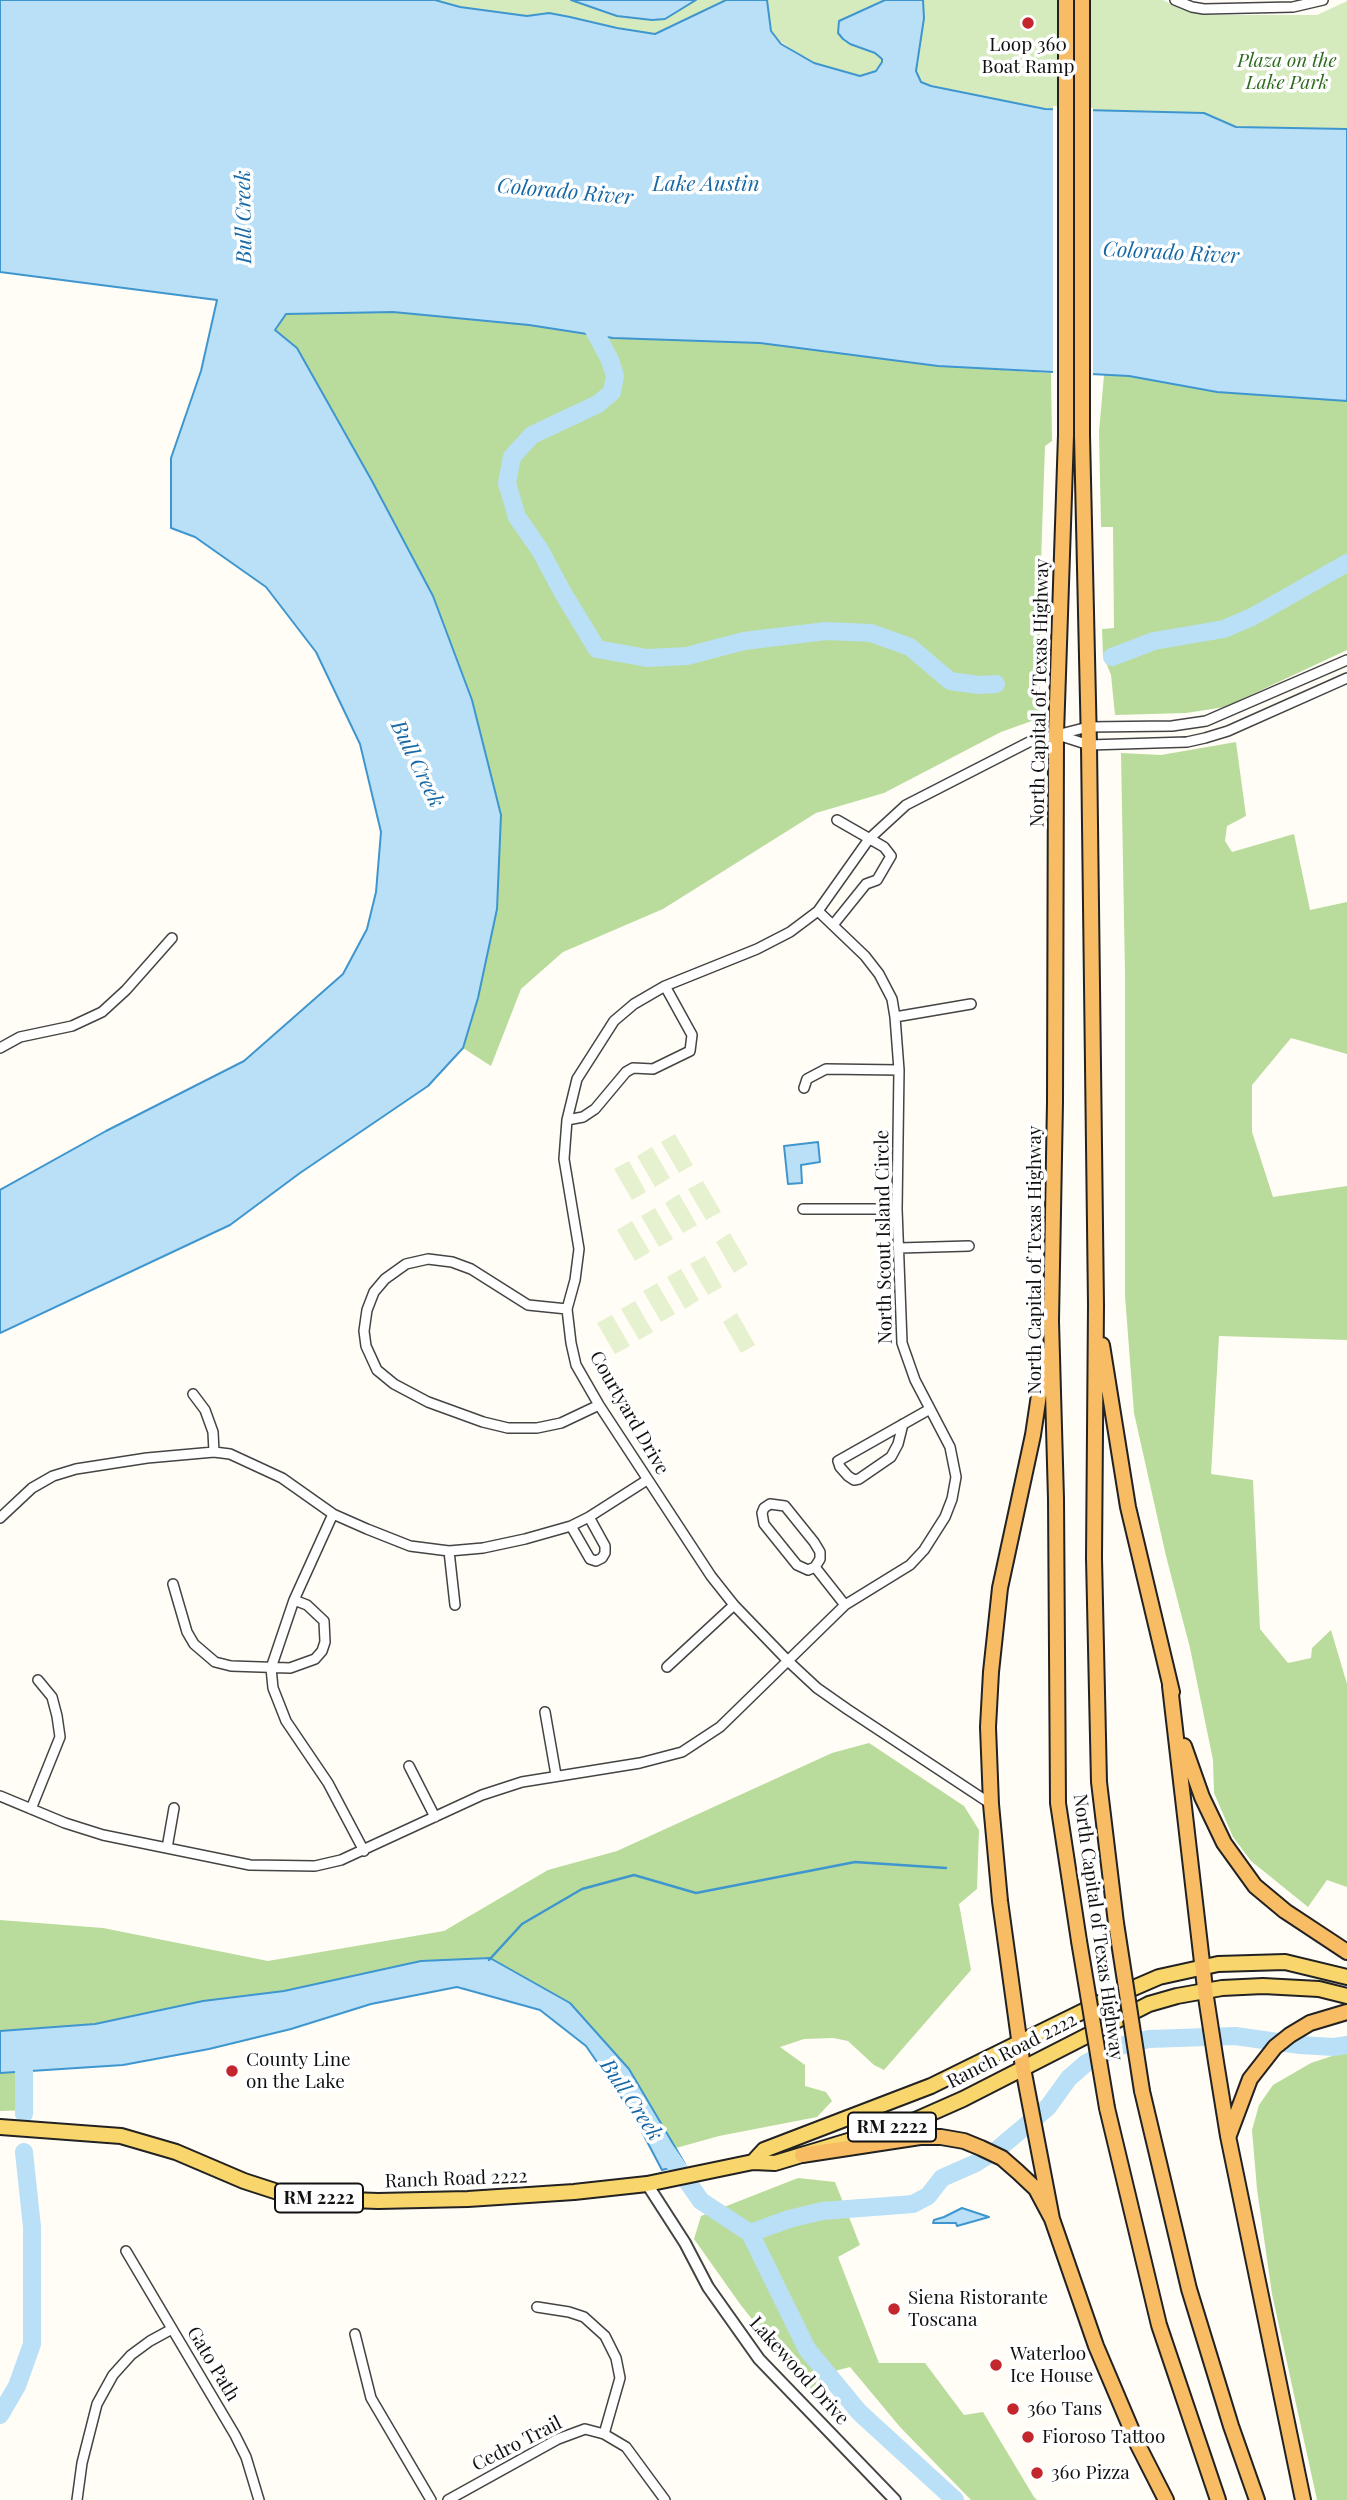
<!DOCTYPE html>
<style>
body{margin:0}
canvas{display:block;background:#fffdf5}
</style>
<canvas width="1347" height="2500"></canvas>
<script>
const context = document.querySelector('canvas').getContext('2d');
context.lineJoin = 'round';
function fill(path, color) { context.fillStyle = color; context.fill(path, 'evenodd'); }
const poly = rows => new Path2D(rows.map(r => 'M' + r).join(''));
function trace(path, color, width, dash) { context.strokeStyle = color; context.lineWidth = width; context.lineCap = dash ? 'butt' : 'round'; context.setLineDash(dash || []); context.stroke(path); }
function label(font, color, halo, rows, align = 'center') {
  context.font = font + ' "Playfair Display",serif'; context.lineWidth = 7; context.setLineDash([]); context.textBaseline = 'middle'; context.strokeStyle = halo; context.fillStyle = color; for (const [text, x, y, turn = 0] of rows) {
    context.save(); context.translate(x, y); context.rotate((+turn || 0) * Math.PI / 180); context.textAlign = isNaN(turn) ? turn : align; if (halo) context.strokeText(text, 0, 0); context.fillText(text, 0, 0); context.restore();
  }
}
const green = poly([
 [435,0,726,0,655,34,617,28,570,17,549,13,527,16,460,7],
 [767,0,885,0,843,39,850,44,880,56,882,62,880,66,871,74,860,76,814,63,800,55,774,37,771,31],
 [923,0,1163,0,1179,8,1210,15,1317,15,1347,1,1347,129,1236,127,1204,113,1045,109,931,86,921,83,916,71,924,18]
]);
const forest = poly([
 [393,312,529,325,613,338,760,343,938,366,1051,373,1052,441,1045,446,1040,590,1040,718,1001,732,884,793,816,813,663,909,563,952,521,989,491,1066,463,1048,478,998,497,909,501,815,472,700,433,596,372,481,297,348,274,330,286,314],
 [1104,375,1129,376,1217,392,1347,401,1347,650,1225,707,1186,713,1115,715,1111,675,1103,655,1102,629,1114,628,1113,527,1101,527,1099,432],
 [1236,742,1246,816,1227,826,1225,841,1232,852,1294,834,1310,910,1347,902,1347,1054,1291,1038,1252,1085,1252,1132,1273,1197,1347,1186,1347,1340,1219,1336,1211,1474,1253,1480,1260,1629,1288,1663,1311,1658,1312,1648,1331,1630,1347,1684,1347,1887,1327,1880,1308,1907,1251,1861,1233,1837,1214,1793,1213,1760,1190,1648,1166,1556,1134,1413,1125,1296,1125,973,1121,753,1161,755],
 [869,1743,964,1806,979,1830,977,1889,959,1904,971,1970,884,2070,874,2065,848,2041,833,2038,804,2039,780,2047,805,2065,805,2086,826,2092,832,2101,817,2117,719,2136,676,2148,629,2069,490,1958,284,1991,203,2001,95,2024,0,2031,0,1920,103,1928,268,1961,444,1931,548,1870,617,1851,832,1753],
 [1347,2051,1347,2500,1317,2500,1272,2294,1257,2189,1252,2130,1259,2105,1273,2085,1311,2063],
 [33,2071,31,2110,0,2111,0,2073],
 [798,2178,835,2182,860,2245,838,2257,879,2363,925,2363,964,2415,983,2412,1034,2497,1037,2500,971,2500,900,2427,850,2367,835,2371,813,2396,740,2304,694,2239,701,2216]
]);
const pitch = poly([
 [675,1134,693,1165,679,1173,661,1142],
 [652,1147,670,1178,655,1187,637,1156],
 [629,1161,646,1192,632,1200,614,1169],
 [703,1181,721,1212,706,1220,688,1189],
 [679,1194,697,1225,683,1233,665,1203],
 [655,1208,673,1239,659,1247,641,1216],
 [632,1221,650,1252,635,1261,617,1230],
 [730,1233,748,1264,734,1273,716,1242],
 [705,1256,722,1287,708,1295,690,1264],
 [681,1269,699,1300,685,1309,667,1277],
 [657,1283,675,1314,661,1322,643,1291],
 [635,1301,653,1332,639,1340,621,1309],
 [737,1313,755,1345,741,1353,723,1322],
 [612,1315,630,1346,615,1354,597,1323]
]);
const water = poly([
 [0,0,435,0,460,7,527,16,549,13,570,17,617,28,655,34,726,0,767,0,771,31,781,44,814,63,860,76,876,71,882,62,882,59,875,53,850,44,843,39,838,33,839,21,885,0,923,0,924,18,916,71,921,82,931,86,1045,109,1204,113,1236,127,1347,129,1347,401,1217,392,1129,376,938,366,760,343,613,338,529,325,393,312,286,314,275,330,297,348,372,481,433,596,472,700,501,815,497,909,478,998,463,1048,428,1086,300,1173,230,1225,0,1333,0,1190,106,1131,244,1061,343,974,367,929,376,892,381,832,360,744,316,652,266,587,195,537,171,528,171,458,201,371,217,300,0,272,0,0],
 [571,0,696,0,665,19,652,20,617,16,571,0],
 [818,1142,820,1162,801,1165,802,1183,788,1184,784,1146,818,1142],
 [490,1958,570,2003,629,2069,685,2164,662,2170,632,2113,586,2046,540,2010,457,1987,371,2004,291,2029,209,2049,123,2065,0,2073,0,2031,95,2024,203,2001,284,1991,421,1961,490,1958],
 [962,2208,989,2217,957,2226,956,2223,933,2223,934,2220,944,2217,962,2208]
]);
const pier = poly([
 [1053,106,1093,108,1093,378,1053,376]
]);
const stream = poly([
 [489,1960,522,1924,582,1889,634,1875,696,1893,855,1862,946,1868]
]);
const river = poly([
 [587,317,610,360,615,376,612,392,598,404,532,435,512,457,507,483,517,517,540,550,563,593,597,649,647,658,687,656,744,641,826,631,871,633,910,647,950,681,979,685,996,684],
 [1112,657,1154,641,1224,629,1252,617,1347,563],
 [24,2114,24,2049],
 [663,2147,701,2201,750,2233,807,2349,859,2412,955,2500],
 [750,2233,789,2219,822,2211,913,2204,928,2196,942,2178,976,2163,998,2149,1048,2107,1069,2078,1085,2064,1116,2047,1149,2039,1235,2036,1300,2045,1334,2047,1347,2045],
 [0,2415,17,2386,32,2344,32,2227,24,2152]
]);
const minor = poly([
 [1175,0,1192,7,1204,9,1293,7,1323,0],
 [1058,735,1089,745,1187,742,1205,738,1228,731,1347,678],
 [833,925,866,884,877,880,891,856,884,847,837,820],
 [895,1017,971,1004],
 [0,1048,20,1037,72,1026,102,1012,126,990,172,938],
 [804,1088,807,1079,826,1069,899,1070],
 [567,1120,583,1117,595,1109,626,1072,633,1068,653,1069,690,1051,692,1035,665,986],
 [803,1209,897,1209],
 [899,1248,969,1246],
 [567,1309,528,1305,471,1269,452,1262,428,1259,406,1264,385,1279,374,1292,367,1310,364,1331,366,1346,377,1370,394,1384,428,1402,483,1422,508,1428,537,1428,561,1423,599,1405],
 [193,1394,205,1410,213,1432,214,1452],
 [903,1424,898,1444,891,1457,859,1479,854,1480,848,1476,840,1467,838,1461,930,1409],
 [770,1504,785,1506,814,1542,820,1552,820,1559,815,1567,808,1570,797,1565,764,1524,762,1513,764,1508,770,1504],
 [333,1514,294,1600,271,1668,273,1688,286,1721,328,1783,364,1851],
 [0,1518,32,1488,53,1476,76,1469,147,1458,214,1452,230,1454,282,1478,333,1514,367,1529,410,1546,449,1551,483,1548,525,1539,571,1526,589,1517,647,1480],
 [571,1526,590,1559,596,1561,602,1558,605,1553,605,1546,589,1517],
 [449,1551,455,1605],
 [815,1567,845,1605],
 [173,1584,187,1632,194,1644,215,1662,231,1666,290,1668,315,1659,322,1651,325,1642,324,1621,307,1605,294,1600],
 [667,1667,734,1605],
 [545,1712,556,1775],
 [409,1766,435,1817],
 [0,1796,65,1823,103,1835,250,1865,315,1866,341,1860,482,1795,522,1782,640,1763,682,1752,720,1727,845,1605,910,1565,924,1550,945,1517,952,1499,956,1477,950,1447,915,1380,902,1343,897,1209,899,1070,895,1017,892,999,879,974,865,956,818,911],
 [991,1804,847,1709,817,1688,788,1661,734,1605,711,1576,599,1405,576,1365,571,1343,567,1309,575,1280,579,1249,564,1159,567,1120,577,1079,614,1021,634,1004,665,986,757,949,790,932,818,911,869,839,906,805,1029,742,1088,727,1172,726,1206,721,1347,660],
 [31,1809,60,1737,57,1716,52,1697,38,1680],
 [167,1848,174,1808],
 [126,2251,235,2435,246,2457,259,2500],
 [537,2307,569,2312,584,2317,605,2336,616,2358,620,2378,604,2434],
 [355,2334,371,2398,431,2500],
 [77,2500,82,2463,97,2404,113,2375,131,2355,150,2341,172,2329],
 [448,2500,558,2439,585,2429,604,2434,626,2447,665,2500]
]);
const tertiary = poly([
 [647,2184,685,2243,708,2287,759,2359,895,2500]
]);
const primary = poly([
 [0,2127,121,2136,176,2152,244,2181,281,2193,323,2199,378,2201,468,2199,574,2192,647,2184,753,2162,775,2163,911,2122,963,2099,1149,2004,1177,1996,1222,1988,1263,1986,1319,1989,1347,1996],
 [753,2162,764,2150,931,2086,1108,1999,1159,1977,1218,1964,1285,1962,1347,1977]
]);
const trunk = poly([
 [1066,0,1066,435,1056,734,1055,1102,1051,1321,1056,1499,1058,1803,1079,1941],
 [1082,0,1082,435,1089,745,1096,1305,1094,1558,1099,1782,1116,1923],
 [1102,1345,1128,1507,1172,1692],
 [1045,1355,1033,1435,1000,1588,991,1672,988,1727,991,1804,1000,1901,1023,2068,1052,2219],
 [1170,1686,1206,1997,1216,2062,1228,2136,1303,2500],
 [1184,1746,1202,1797,1224,1843,1255,1886,1285,1911,1347,1952],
 [1142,2091,1189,2289,1231,2426,1257,2500],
 [1107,2108,1159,2325,1218,2500],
 [1229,2135,1250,2079,1275,2047,1290,2035,1310,2023,1347,2012],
 [802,2155,920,2137,941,2137,964,2141,981,2148,1002,2158,1018,2172,1036,2189,1052,2219,1096,2346,1138,2445,1166,2500]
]);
const trunkBridge = poly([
 [1116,1923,1142,2091],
 [1079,1941,1107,2108]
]);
const markers = [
 [1028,23,7,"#c4262e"],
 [232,2071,7,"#c4262e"],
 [894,2309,7,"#c4262e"],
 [996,2365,7,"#c4262e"],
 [1013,2409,7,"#c4262e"],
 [1028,2437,7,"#c4262e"],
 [1037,2473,7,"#c4262e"]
];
const shields = [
 [892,2127,88],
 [319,2198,88]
];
const shieldNames = [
 ["RM 2222",892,2127],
 ["RM 2222",319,2198]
];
const poiNames = [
 ["Loop 360",1028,45,"center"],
 ["Boat Ramp",1028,67,"center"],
 ["County Line",246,2060],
 ["on the Lake",246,2082],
 ["Siena Ristorante",908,2298],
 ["Toscana",908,2320],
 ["Waterloo",1010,2354],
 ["Ice House",1010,2376],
 ["360 Tans",1027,2409],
 ["Fioroso Tattoo",1042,2437],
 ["360 Pizza",1051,2473]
];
const parkNames = [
 ["Plaza on the",1287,61],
 ["Lake Park",1287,83]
];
const streetNames = [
 ["North Capital of Texas Highway",1040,693,-89],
 ["North Scout Island Circle",884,1237,-91],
 ["North Capital of Texas Highway",1035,1260,-90],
 ["Courtyard Drive",629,1413,60],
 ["North Capital of Texas Highway",1098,1927,82],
 ["Ranch Road 2222",1012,2051,-27],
 ["Ranch Road 2222",456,2179,-2],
 ["Gato Path",213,2364,59],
 ["Lakewood Drive",799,2371,48],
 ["Cedro Trail",517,2444,-27]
];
const waterNames = [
 ["Lake Austin",706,184],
 ["Colorado River",565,192,5],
 ["Bull Creek",244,217,-91],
 ["Colorado River",1171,253,3],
 ["Bull Creek",417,764,64],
 ["Bull Creek",631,2100,56]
];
fill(green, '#d5ebbd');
fill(forest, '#b9dc9c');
fill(pitch, '#e6f2cf');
fill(water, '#b9e0f7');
trace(water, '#3f96cf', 2);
fill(pier, '#fffdf5');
trace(stream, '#3f96cf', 2.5);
trace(river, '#b9e0f7', 18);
trace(minor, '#444', 12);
trace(tertiary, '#444', 14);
trace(primary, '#222', 18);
trace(trunk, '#222', 18);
trace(minor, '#fff', 9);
trace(tertiary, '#fff', 10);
trace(primary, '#f9d66b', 14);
trace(trunk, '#f7bc64', 14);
trace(trunkBridge, '#222', 18, []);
trace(trunkBridge, '#f7bc64', 14);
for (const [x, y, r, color] of markers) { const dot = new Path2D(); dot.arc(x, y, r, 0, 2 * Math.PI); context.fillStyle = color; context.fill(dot); trace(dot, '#fff', 2.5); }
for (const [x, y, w] of shields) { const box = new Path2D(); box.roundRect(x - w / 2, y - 14.5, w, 29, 5); context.fillStyle = '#fff'; context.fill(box); trace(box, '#111', 2); }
label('bold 18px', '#111', null, shieldNames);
label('19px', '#111', '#fff', poiNames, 'left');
label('italic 19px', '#2f6b1f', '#fff', parkNames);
label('19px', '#111', '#fff', streetNames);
label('italic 21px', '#1768a6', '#fff', waterNames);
</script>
